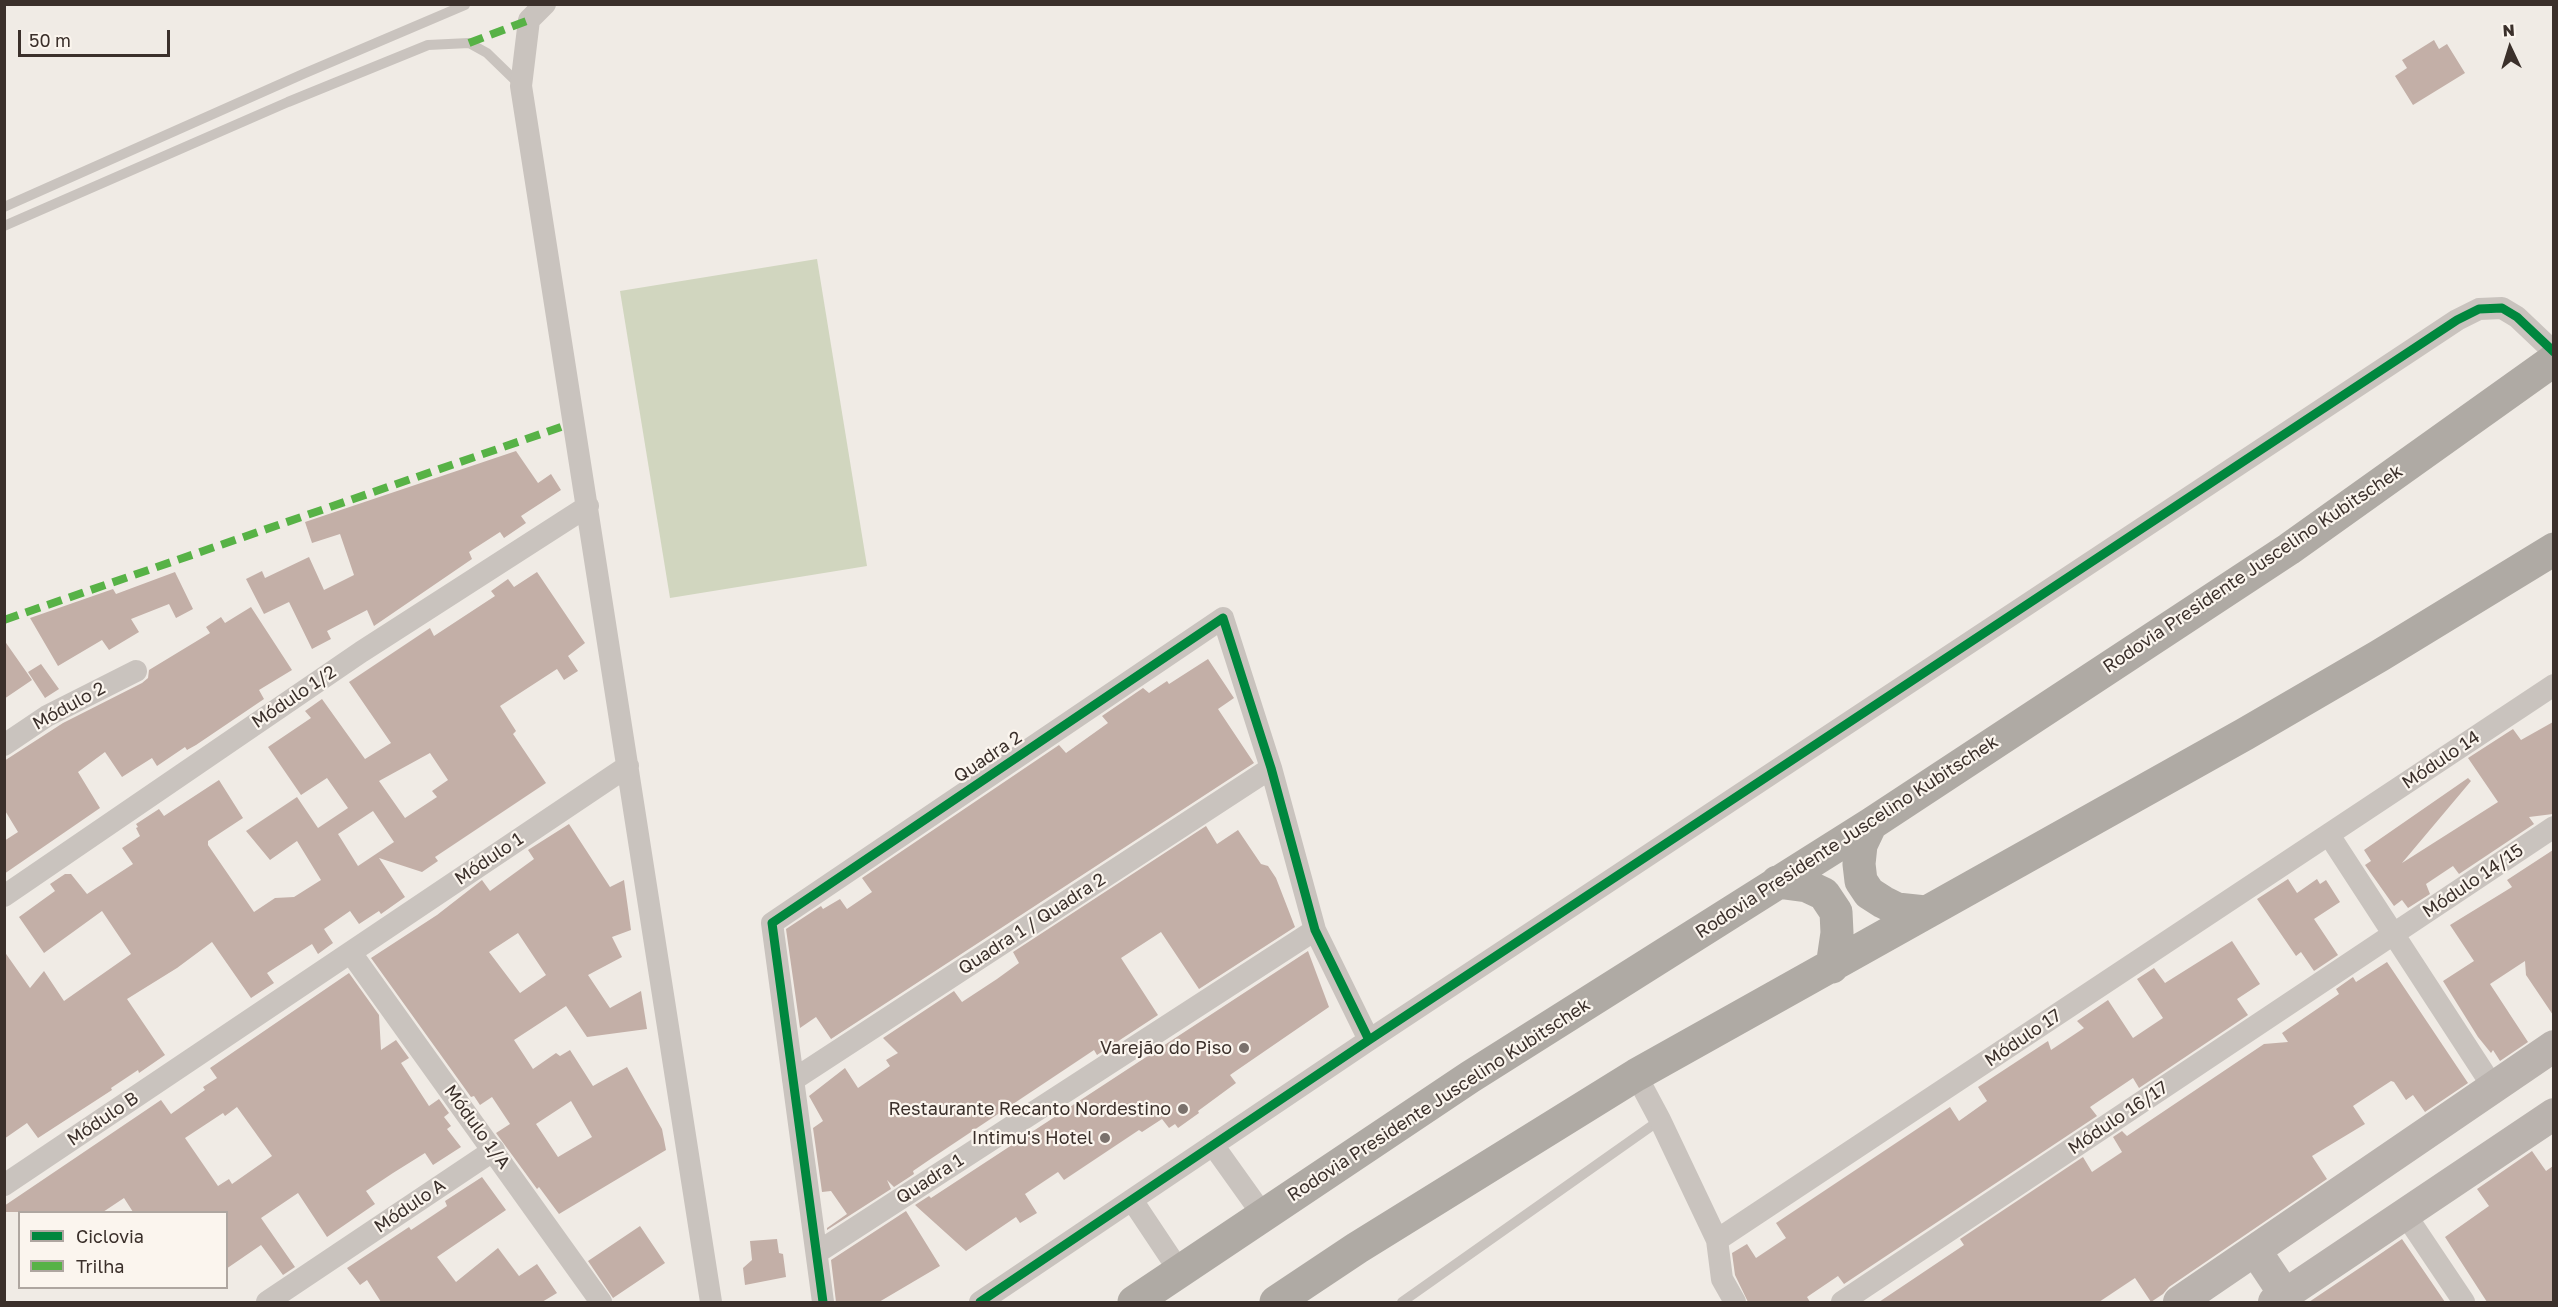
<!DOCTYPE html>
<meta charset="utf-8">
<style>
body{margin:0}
#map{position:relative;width:2558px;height:1307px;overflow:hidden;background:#f0ebe5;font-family:"Golos Text",sans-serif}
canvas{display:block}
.frame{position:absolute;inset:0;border:6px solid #3b302b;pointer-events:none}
.legend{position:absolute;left:18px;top:1211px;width:210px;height:78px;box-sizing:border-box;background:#fbf5ee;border:2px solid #aea6a0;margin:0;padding:8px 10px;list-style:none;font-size:18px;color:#3b302b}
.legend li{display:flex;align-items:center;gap:12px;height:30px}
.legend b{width:30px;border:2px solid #aea6a0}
.north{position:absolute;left:2480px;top:18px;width:60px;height:60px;-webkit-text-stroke:4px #fbf5ee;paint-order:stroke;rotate:356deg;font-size:16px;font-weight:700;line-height:24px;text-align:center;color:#3b302b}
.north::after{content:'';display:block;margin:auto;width:21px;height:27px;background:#3b302b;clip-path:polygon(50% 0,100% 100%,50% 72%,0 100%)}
.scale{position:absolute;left:18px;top:30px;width:152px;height:27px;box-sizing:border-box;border:3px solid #3b302b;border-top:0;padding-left:8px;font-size:18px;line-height:21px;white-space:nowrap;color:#3b302b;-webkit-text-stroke:4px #fbf5ee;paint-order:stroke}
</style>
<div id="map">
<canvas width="2558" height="1307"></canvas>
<div class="frame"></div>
<ul class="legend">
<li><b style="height:8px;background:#00873e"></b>Ciclovia</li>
<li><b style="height:8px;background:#57b246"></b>Trilha</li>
</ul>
<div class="north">N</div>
<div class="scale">50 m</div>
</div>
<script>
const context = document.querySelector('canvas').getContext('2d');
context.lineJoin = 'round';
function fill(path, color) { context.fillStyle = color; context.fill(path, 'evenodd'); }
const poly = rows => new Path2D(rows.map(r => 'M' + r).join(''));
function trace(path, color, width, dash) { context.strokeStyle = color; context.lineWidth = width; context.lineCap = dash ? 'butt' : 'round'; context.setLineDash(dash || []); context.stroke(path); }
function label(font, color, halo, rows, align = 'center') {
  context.font = font + ' "Golos Text",sans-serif'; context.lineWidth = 4.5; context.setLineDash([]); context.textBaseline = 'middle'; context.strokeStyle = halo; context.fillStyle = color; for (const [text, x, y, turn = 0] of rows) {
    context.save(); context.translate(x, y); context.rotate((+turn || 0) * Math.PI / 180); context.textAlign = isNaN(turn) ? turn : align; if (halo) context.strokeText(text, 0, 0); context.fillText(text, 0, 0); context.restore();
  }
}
const green = poly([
 [817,259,867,566,670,598,620,291]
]);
const building = poly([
 [2434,40,2439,49,2447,44,2465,73,2413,105,2395,76,2407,68,2402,60],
 [516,451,538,483,551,474,561,490,521,516,526,523,504,538,500,532,469,552,472,559,374,626,367,610,327,631,331,639,312,649,289,602,264,614,246,579,262,571,265,578,309,557,324,590,354,575,340,534,312,543,305,522],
 [175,572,193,609,176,618,169,604,131,619,139,632,109,650,102,640,58,666,30,618,113,589,116,594],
 [537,572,585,643,568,656,578,671,564,680,557,669,500,706,516,731,513,734,546,783,435,857,438,861,422,872,379,858,405,897,381,914,379,911,359,924,350,911,324,929,333,943,318,954,312,944,267,973,274,983,251,998,212,942,177,968,127,999,165,1055,139,1073,138,1070,111,1088,112,1090,38,1138,27,1123,4,1139,4,951,30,988,44,971,64,1001,131,954,102,911,44,953,19,917,55,891,50,884,65,874,71,874,87,894,133,864,122,848,140,836,136,828,138,827,136,824,159,809,164,816,219,780,243,818,208,841,208,845,254,912,275,898,294,897,321,880,297,841,270,860,246,831,297,797,318,828,348,808,327,778,301,795,268,747,311,718,305,711,322,699,365,759,391,743,349,682,430,628,434,636,495,596,491,591,508,579,514,587],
 [430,753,448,780,432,791,437,797,405,818,379,781],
 [373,811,394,842,358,866,338,834],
 [251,607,292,670,259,690,264,699,196,745,187,750,185,747,157,766,152,758,122,777,105,752,78,772,100,808,4,874,4,841,18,832,4,809,4,761,63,723,142,683,148,678,149,670,210,633,206,627,221,617,225,623],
 [4,640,32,680,4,699],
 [1208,659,1234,698,1218,709,1254,763,831,1039,816,1017,800,1028,786,929,821,906,823,909,840,899,847,909,872,892,862,878,1059,745,1066,753,1108,723,1102,716,1143,688,1149,693,1167,681,1169,684],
 [41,664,59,689,45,698,28,672],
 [2553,722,2553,814,2529,817,2534,824,2459,874,2453,866,2426,884,2430,894,2408,908,2402,900,2394,906,2365,865,2371,861,2364,850,2468,778,2471,781,2402,863,2498,802,2468,758,2513,729,2521,740],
 [569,824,610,887,624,880,631,930,612,937,622,957,588,975,610,1008,641,991,647,1029,587,1037,566,1006,514,1040,533,1069,556,1053,560,1056,570,1050,593,1086,627,1067,662,1129,666,1150,559,1214,539,1187,537,1189,496,1133,510,1124,492,1097,480,1105,474,1096,471,1097,371,958,437,915,482,880,490,891,534,859,528,850],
 [518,933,546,975,520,993,489,952],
 [571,1101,592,1137,558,1157,536,1124],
 [1206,826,1217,844,1238,830,1261,864,1268,866,1276,878,1295,927,1199,989,1161,932,1121,958,1158,1015,1097,1055,1094,1050,932,1158,913,1171,914,1174,894,1187,887,1180,891,1189,827,1230,827,1228,847,1214,831,1191,822,1192,813,1128,823,1121,809,1096,845,1068,858,1088,890,1066,886,1060,898,1053,883,1038,954,991,962,1002,997,979,1019,963,1013,952],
 [2553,850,2553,1015,2526,975,2525,961,2490,984,2528,1042,2500,1061,2493,1050,2491,1053,2478,1037,2443,981,2474,961,2450,925,2512,887,2507,880],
 [2288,879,2297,893,2317,879,2320,884,2326,880,2340,902,2314,919,2338,955,2314,971,2301,952,2296,956,2257,899],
 [2232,941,2260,984,2237,999,2248,1015,2139,1088,2133,1078,2090,1107,2097,1116,1844,1284,1838,1276,1807,1297,1810,1302,1748,1302,1735,1275,1732,1253,1747,1244,1756,1258,1786,1238,1776,1223,1950,1107,1959,1121,1987,1101,1978,1087,2048,1041,2051,1050,2084,1028,2077,1021,2108,1000,2133,1038,2163,1018,2137,979,2154,968,2165,983],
 [1308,951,1329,1007,1230,1075,1236,1083,1198,1111,1199,1113,1178,1128,1175,1124,1169,1128,1162,1119,1142,1132,1139,1130,1064,1180,1058,1172,1025,1194,1037,1213,1020,1223,1016,1217,966,1251,915,1205,929,1196,931,1198],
 [2387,962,2468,1083,2425,1112,2413,1095,2406,1100,2394,1082,2391,1081,2353,1106,2365,1124,2312,1156,2327,1179,2169,1287,2163,1294,2151,1302,2135,1278,2099,1302,1879,1302,1964,1245,1960,1239,2083,1157,2092,1172,2122,1152,2113,1137,2122,1131,2127,1136,2264,1044,2288,1042,2282,1033,2339,994,2336,989,2353,977,2356,982],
 [349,973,379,1015,381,1050,396,1040,409,1058,401,1063,429,1106,439,1099,449,1113,444,1117,451,1126,447,1129,461,1147,433,1165,425,1153,393,1173,366,1191,375,1204,327,1237,298,1193,261,1218,295,1267,283,1275,261,1245,226,1269,226,1212,133,1212,124,1198,103,1212,4,1212,4,1206,161,1100,171,1114,205,1090,203,1087,217,1078,210,1068],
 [237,1107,272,1156,232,1184,229,1179,218,1186,185,1138,223,1113,225,1116],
 [2532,1151,2546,1171,2553,1166,2553,1302,2487,1302,2445,1237,2489,1206,2477,1189],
 [482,1177,506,1210,437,1257,456,1282,498,1248,519,1276,537,1264,557,1293,542,1302,381,1302,367,1280,360,1285,347,1268,409,1227,411,1230,447,1206,445,1201],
 [906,1211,940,1266,879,1302,836,1302,831,1260],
 [640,1226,665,1263,613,1298,588,1261],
 [777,1239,779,1253,783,1254,786,1277,745,1285,743,1268,752,1260,750,1241],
 [2402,1239,2445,1302,2309,1302,2364,1265]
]);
const lane = poly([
 [4,207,303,74,465,5],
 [4,226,288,102,428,45,469,43,487,53,521,86],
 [1402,1302,1660,1120]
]);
const street = poly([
 [545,4,529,20,521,86,711,1302],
 [4,745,47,716,136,671],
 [2329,835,2493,1087],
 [4,896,361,652,588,506],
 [351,953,601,1302],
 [1636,1075,1660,1120,1717,1240,1722,1279,1735,1302],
 [793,1080,1271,768],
 [1213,1145,1263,1215],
 [4,1185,628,766],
 [1132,1200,1180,1272],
 [2405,1214,2464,1302],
 [1717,1240,2554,685],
 [818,1252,1315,930],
 [267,1302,494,1150],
 [823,1302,772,923,1223,618,1271,768,1315,930,1369,1040],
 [980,1302,1369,1040,2457,320,2479,309,2502,308,2517,317,2554,352],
 [1842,1302,2554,827]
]);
const secondary = poly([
 [2255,1250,2285,1295],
 [2179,1302,2554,1046],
 [2274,1302,2554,1114]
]);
const highway = poly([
 [1871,824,1861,845,1859,864,1861,881,1869,893,1883,902,1897,909,1925,912],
 [1777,882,1807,886,1824,894,1836,912,1837,933,1832,967],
 [1134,1302,1470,1077,1871,824,2289,549,2554,360],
 [1276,1302,1357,1248,1636,1075,2245,734,2379,656,2554,549]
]);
const quiet = poly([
 [469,43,529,20],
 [4,620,561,427]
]);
const cycleway = poly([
 [823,1302,772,923,1223,618,1271,768,1315,930,1369,1040],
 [980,1302,1369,1040,2457,320,2479,309,2502,308,2517,317,2554,352]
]);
const markers = [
 [1244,1048,6,"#7a716c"],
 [1183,1109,6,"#7a716c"],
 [1105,1138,6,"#7a716c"]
];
const streetNames = [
 ["Rodovia Presidente Juscelino Kubitschek",2253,569,-34],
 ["Módulo 1/2",294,697,-34],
 ["Módulo 2",69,706,-29],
 ["Quadra 2",988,757,-34],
 ["Módulo 14",2441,760,-34],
 ["Rodovia Presidente Juscelino Kubitschek",1847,837,-33],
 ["Módulo 1",489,859,-34],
 ["Módulo 14/15",2473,881,-34],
 ["Quadra 1 / Quadra 2",1032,924,-33],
 ["Módulo 17",2023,1038,-34],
 ["Rodovia Presidente Juscelino Kubitschek",1439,1100,-33],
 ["Módulo 16/17",2118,1118,-34],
 ["Módulo B",103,1119,-34],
 ["Módulo 1/A",477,1127,54],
 ["Quadra 1",930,1179,-33],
 ["Módulo A",410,1206,-34]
];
const poiNames = [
 ["Varejão do Piso",1232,1048],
 ["Restaurante Recanto Nordestino",1171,1109],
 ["Intimu's Hotel",1093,1138]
];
fill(green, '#d1d6bf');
fill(building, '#c3afa7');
trace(lane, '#c9c3be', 10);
trace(street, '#c9c3be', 22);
trace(secondary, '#bab3ae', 32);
trace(highway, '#afaaa4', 33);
trace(quiet, '#57b246', 8, [15, 8]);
trace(cycleway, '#00873e', 9);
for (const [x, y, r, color] of markers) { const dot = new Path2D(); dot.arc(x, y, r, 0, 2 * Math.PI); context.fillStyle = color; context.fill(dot); trace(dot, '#fbf5ee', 2); }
label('18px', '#3b302b', '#fbf5ee', streetNames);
label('18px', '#3b302b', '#fbf5ee', poiNames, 'right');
</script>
